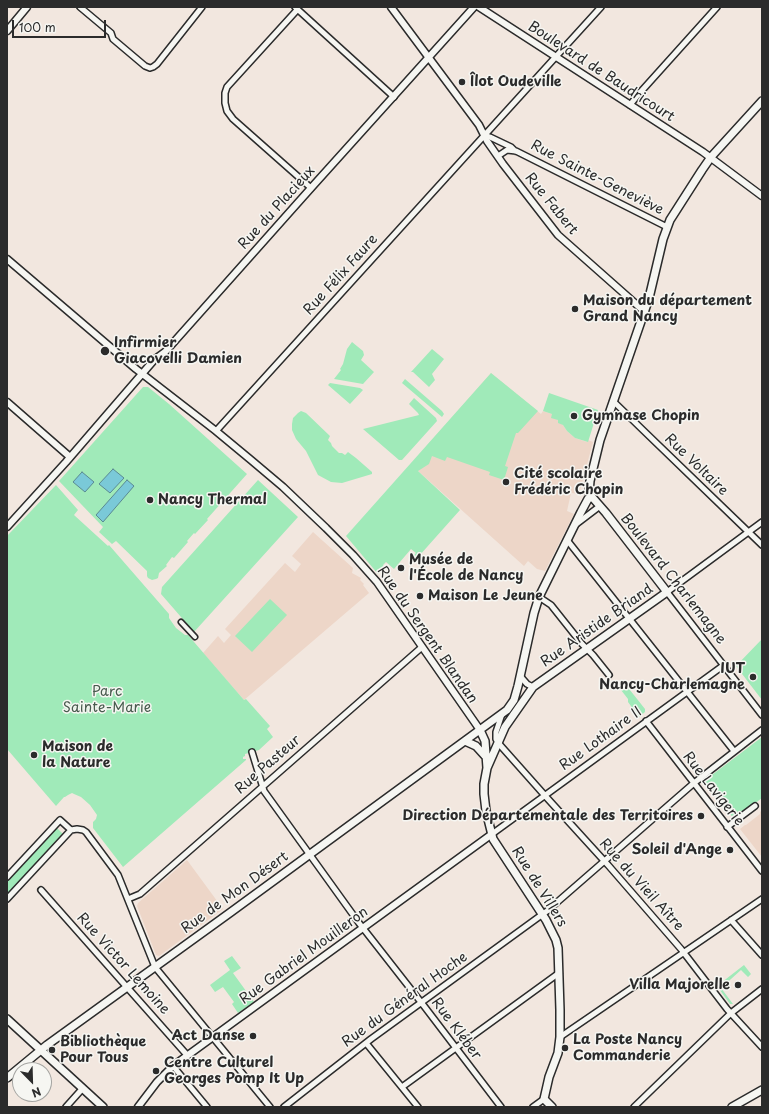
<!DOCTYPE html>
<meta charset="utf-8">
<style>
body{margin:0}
#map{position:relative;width:769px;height:1114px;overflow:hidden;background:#f2e7df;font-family:"Playpen Sans",sans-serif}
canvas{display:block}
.frame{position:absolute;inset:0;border:8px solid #2b2b2b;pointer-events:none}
.north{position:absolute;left:12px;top:1062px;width:40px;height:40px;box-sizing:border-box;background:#f6f6f2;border:1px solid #a5a5a2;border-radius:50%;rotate:157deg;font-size:11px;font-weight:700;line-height:16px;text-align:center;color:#2b2b2b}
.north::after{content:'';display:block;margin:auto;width:14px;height:18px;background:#2b2b2b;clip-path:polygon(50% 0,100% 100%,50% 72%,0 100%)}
.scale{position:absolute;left:12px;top:20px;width:94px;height:18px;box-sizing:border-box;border:2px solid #2b2b2b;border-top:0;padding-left:5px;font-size:12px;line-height:14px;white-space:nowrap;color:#2b2b2b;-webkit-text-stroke:3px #f6f6f2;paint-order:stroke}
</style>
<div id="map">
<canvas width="769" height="1114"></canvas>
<div class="frame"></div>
<div class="north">N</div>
<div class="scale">100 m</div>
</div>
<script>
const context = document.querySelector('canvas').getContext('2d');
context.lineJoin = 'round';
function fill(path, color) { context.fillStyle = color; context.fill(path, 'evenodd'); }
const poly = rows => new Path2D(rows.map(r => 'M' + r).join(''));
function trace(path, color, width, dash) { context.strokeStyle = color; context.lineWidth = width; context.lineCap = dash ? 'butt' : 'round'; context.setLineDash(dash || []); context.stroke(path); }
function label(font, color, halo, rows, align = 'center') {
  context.font = font + ' "Playpen Sans",sans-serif'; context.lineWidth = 3; context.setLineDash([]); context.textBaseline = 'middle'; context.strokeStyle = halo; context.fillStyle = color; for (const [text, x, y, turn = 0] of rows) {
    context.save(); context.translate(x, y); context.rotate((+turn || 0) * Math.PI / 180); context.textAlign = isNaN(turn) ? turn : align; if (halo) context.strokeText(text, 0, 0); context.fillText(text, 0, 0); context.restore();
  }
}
const built = poly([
 [491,373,541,414,543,411,552,414,563,425,567,431,575,438,584,441,588,442,588,440,593,442,579,494,571,493,567,511,574,514,545,571,537,569,528,561,524,566,418,471,423,450],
 [313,532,353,568,352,573,361,578,360,580,364,584,363,585,369,593,244,700,203,653,218,636,224,643,231,635,225,629,285,563,295,572,301,564,292,556],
 [762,810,762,857,740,829,745,825,746,825,760,814,760,812],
 [187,860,223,909,159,956,156,955,137,906,138,903]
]);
const green = poly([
 [352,342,363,351,364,355,361,360,374,372,363,384,334,379,341,370,340,369,343,364,347,349],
 [432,349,444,359,432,374,435,380,429,387,413,372,411,372],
 [491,373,538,411,518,433,516,433,505,466,508,467,504,480,489,475,490,472,447,457,445,461,432,456,429,464,418,471,460,510,419,556,417,555,415,557,413,556,416,553,411,549,394,569,386,562,383,565,384,567,378,574,346,536],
 [405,379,442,411,444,414,442,417,402,383],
 [330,383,360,388,363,390,350,404,328,385],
 [143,387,148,387,169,404,247,474,207,519,208,520,195,534,194,533,187,541,188,542,174,558,172,557,166,565,167,566,159,573,158,578,156,579,152,580,148,578,147,576,147,571,116,541,112,544,99,532,103,527,59,481],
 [549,393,598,410,588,442,575,438,567,431,563,425,558,423,558,420,551,418,552,414,543,411],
 [414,398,436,418,437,421,402,460,399,460,363,429,419,415,418,413,409,404],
 [301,411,306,413,330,436,328,440,331,443,332,446,339,453,342,453,345,455,348,452,356,458,372,472,372,474,342,483,331,482,318,475,306,451,296,439,292,430,292,424,293,418,298,413],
 [258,480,298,517,194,632,161,594,162,587],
 [56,485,78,510,74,515,108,546,109,545,169,614,169,618,176,628,185,635,188,635,244,700,246,699,270,726,267,729,273,737,259,750,245,754,245,756,243,757,243,759,246,759,246,760,123,867,93,828,93,822,96,819,97,815,90,805,81,797,74,794,72,793,68,795,65,797,64,797,56,806,7,749,7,536],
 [270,599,287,615,252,652,235,636],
 [762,639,762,700,736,666],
 [622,680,645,709,645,712,639,717,628,702,628,699,621,690,624,687,620,681],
 [762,737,762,798,734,819,704,781],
 [57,828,63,834,7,894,7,882],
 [232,956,241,968,233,973,254,1002,238,1013,232,1004,234,1002,223,987,215,992,210,985,230,970,224,961],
 [744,965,751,974,748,977,741,970,721,988,733,1004,730,1004,717,986]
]);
const water = poly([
 [113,469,124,478,110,493,99,484,113,469],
 [82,472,94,482,85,492,73,482,82,472],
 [127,480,134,486,103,522,96,515,127,480]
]);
const pedestrian = poly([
 [181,622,195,637]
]);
const minor = poly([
 [80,7,111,33,113,39,145,66,150,68,153,67,157,64,202,7],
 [295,7,394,97],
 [297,10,227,87,225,93,225,103,227,111,233,119,311,188],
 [630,105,637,96,717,7],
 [484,135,490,137,511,147,515,151],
 [498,156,507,150,516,151,667,227],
 [613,401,646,433,762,545],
 [216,431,601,7],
 [762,522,667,592,762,715],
 [575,525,600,506],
 [567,540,734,751],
 [539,597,551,605,582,644,593,655,609,675],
 [520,676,527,684,533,687],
 [502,714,496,732,496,739,500,745,548,799,608,865,681,949,727,1009,762,1047],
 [646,721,762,871],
 [252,752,264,791,359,923,424,1006,501,1107],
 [727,827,755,806],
 [71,830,77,829,83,830,86,832,118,875,155,967,270,1107],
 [492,834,724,665],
 [7,877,60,820,71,830],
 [41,890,187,1055],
 [7,899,71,830],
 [128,899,140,894,422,647],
 [731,920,762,955],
 [560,1037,762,899],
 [366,1043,418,1107],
 [173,1066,207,1107],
 [402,1087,559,973],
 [66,1107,83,1088],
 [284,1107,371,1039,547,911,694,783,762,730],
 [533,1107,544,1099],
 [634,1107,731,1013,762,989]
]);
const tertiary = poly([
 [391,7,479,125,487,141,503,164,558,235,645,312],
 [479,7,703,152,762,196],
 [7,31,27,7],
 [7,259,136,369,216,431,251,460,283,487,326,528,353,555,377,582,480,730],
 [7,402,70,457],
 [7,527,66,462,154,360,165,352,311,188,474,7],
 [138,1107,157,1082,173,1066,492,834]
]);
const secondary = poly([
 [480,730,485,741,487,768,484,784,484,794,486,811,493,839,546,920,556,940,558,948,560,1010,560,1037,558,1053,549,1077,544,1099,552,1107],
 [465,741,476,746,486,757],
 [487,768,505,727,533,687,667,592,606,513,592,497,589,492,590,481,600,440,649,298,663,239,670,220,702,170,711,157,762,101],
 [7,1019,103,1107],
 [7,1078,47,1045,231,912,507,710,514,700,518,686,534,613,539,597,581,512,588,499,592,497],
 [732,1107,762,1090]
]);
const markers = [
 [462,82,4,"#2b2b2b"],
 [575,309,4,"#2b2b2b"],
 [105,351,5,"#2b2b2b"],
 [574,416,4,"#2b2b2b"],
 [506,482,4,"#2b2b2b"],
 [150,500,4,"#2b2b2b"],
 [401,568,4,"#2b2b2b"],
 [420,596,4,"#2b2b2b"],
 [753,677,4,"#2b2b2b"],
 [34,755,4,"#2b2b2b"],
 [701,816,4,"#2b2b2b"],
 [730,850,4,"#2b2b2b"],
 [738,985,4,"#2b2b2b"],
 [253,1036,4,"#2b2b2b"],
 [565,1048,4,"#2b2b2b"],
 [52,1050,4,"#2b2b2b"],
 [156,1071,4,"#2b2b2b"]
];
const streetNames = [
 ["Boulevard de Baudricourt",601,72,33],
 ["Rue Sainte-Geneviève",597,178,27],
 ["Rue Fabert",551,204,51],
 ["Rue du Placieux",277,208,-48],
 ["Rue Félix Faure",341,275,-48],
 ["Rue Voltaire",696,465,44],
 ["Boulevard Charlemagne",673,579,52],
 ["Rue Aristide Briand",597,626,-35],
 ["Rue du Sergent Blandan",427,635,55],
 ["Rue Lothaire II",601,739,-36],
 ["Rue Pasteur",268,765,-41],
 ["Rue Lavigerie",713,789,52],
 ["Rue du Vieil Aître",641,885,48],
 ["Rue de Villers",539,887,58],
 ["Rue de Mon Désert",235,893,-36],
 ["Rue Gabriel Mouilleron",304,956,-36],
 ["Rue Victor Lemoine",123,964,48],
 ["Rue du Général Hoche",405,1000,-36],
 ["Rue Kléber",456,1029,53]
];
const poiNames = [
 ["Îlot Oudeville",470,82],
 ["Maison du département",583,301],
 ["Grand Nancy",583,317],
 ["Infirmier",114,343],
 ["Giacovelli Damien",114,359],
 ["Gymnase Chopin",582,416],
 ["Cité scolaire",514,474],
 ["Frédéric Chopin",514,490],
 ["Nancy Thermal",158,500],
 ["Musée de",409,560],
 ["l'École de Nancy",409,576],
 ["Maison Le Jeune",428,596],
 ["IUT",745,669,"right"],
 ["Nancy-Charlemagne",745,685,"right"],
 ["Maison de",42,747],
 ["la Nature",42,763],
 ["Direction Départementale des Territoires",693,816,"right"],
 ["Soleil d'Ange",722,850,"right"],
 ["Villa Majorelle",730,985,"right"],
 ["Act Danse",245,1036,"right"],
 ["La Poste Nancy",573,1040],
 ["Commanderie",573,1056],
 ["Bibliothèque",60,1042],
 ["Pour Tous",60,1058],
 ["Centre Culturel",164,1063],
 ["Georges Pomp It Up",164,1079]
];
const parkNames = [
 ["Parc",107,692],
 ["Sainte-Marie",107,708]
];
fill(built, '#edd6c8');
fill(green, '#a0eab9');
fill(water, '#7ac9d8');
trace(water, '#5a8a93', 1);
trace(pedestrian, '#2b2b2b', 7);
trace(minor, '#2b2b2b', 8);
trace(tertiary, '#2b2b2b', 9);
trace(secondary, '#2b2b2b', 10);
trace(pedestrian, '#f6f6f2', 4);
trace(minor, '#f6f6f2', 5);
trace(tertiary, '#f6f6f2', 6);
trace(secondary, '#f6f6f2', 7);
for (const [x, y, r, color] of markers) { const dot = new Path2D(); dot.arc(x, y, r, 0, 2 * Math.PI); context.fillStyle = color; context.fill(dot); trace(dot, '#f6f6f2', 1.5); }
label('14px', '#2b2b2b', '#f6f6f2', streetNames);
label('bold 14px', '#2b2b2b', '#f6f6f2', poiNames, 'left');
label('14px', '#485b4e', '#f6f6f2', parkNames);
</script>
